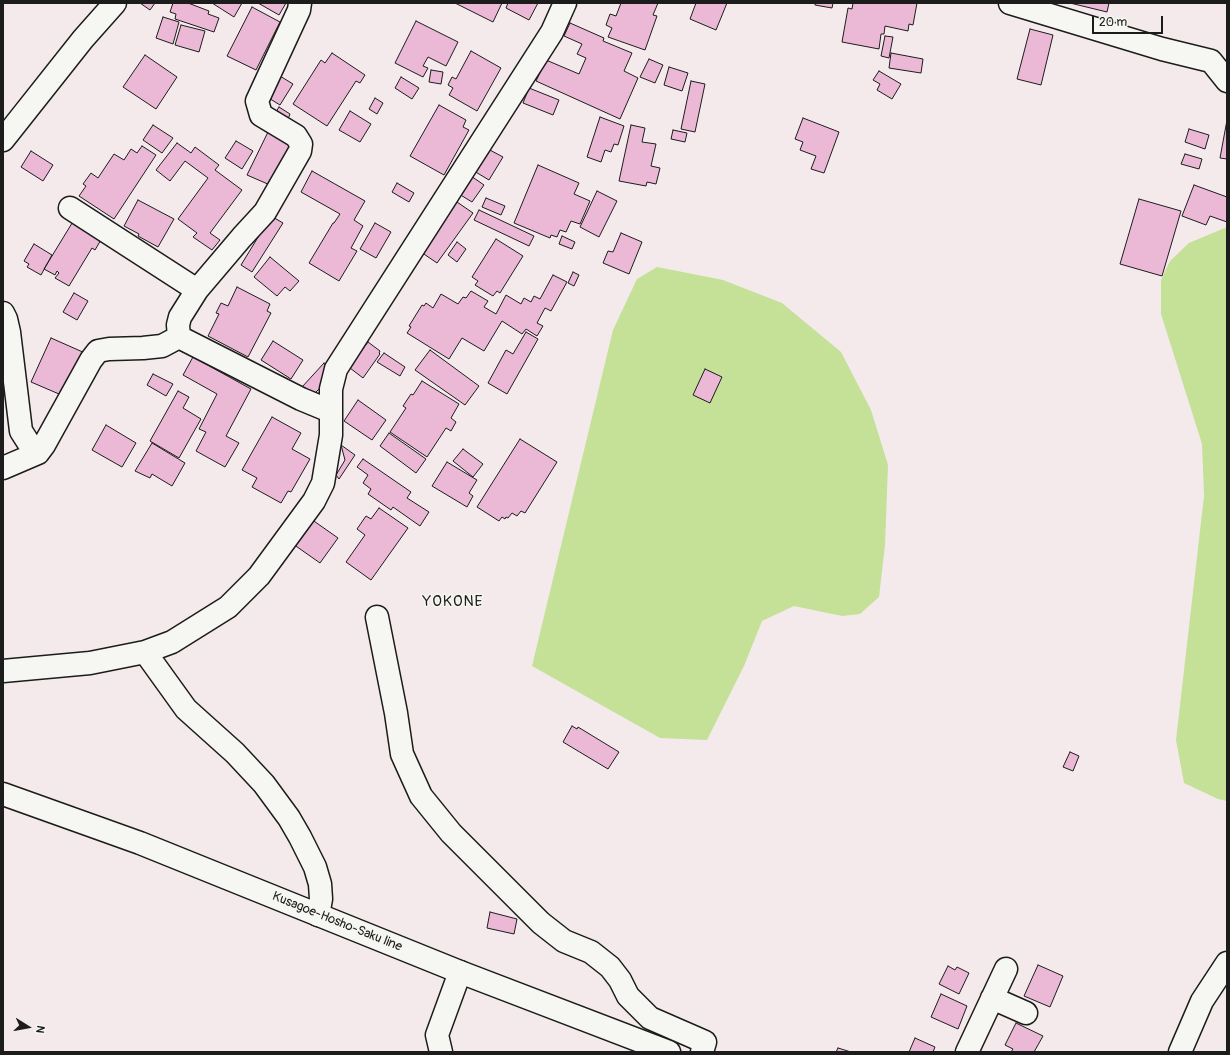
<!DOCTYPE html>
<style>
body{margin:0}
#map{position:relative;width:1230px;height:1055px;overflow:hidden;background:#f4eaec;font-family:Pangolin,sans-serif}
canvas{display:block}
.frame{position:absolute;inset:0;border:4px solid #1c1c1c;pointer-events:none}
.north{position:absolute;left:8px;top:1007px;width:40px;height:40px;-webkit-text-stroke:3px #f6f6f2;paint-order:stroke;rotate:101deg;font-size:11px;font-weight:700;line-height:16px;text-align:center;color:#1c1c1c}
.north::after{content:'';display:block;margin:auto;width:14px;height:18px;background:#1c1c1c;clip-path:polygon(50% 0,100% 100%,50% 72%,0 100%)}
.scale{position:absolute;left:1092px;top:16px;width:71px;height:18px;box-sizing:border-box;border:2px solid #1c1c1c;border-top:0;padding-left:5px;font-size:12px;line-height:14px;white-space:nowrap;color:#1c1c1c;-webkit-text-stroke:3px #f6f6f2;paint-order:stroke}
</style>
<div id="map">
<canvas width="1230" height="1055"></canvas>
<div class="frame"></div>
<div class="north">N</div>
<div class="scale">20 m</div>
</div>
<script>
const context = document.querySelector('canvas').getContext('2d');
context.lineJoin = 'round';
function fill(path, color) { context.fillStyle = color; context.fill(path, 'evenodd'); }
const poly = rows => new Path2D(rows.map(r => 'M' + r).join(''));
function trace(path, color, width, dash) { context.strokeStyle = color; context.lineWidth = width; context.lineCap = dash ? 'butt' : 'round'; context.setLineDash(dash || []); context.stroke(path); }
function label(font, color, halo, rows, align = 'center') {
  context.font = font + ' Pangolin,sans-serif'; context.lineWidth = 3; context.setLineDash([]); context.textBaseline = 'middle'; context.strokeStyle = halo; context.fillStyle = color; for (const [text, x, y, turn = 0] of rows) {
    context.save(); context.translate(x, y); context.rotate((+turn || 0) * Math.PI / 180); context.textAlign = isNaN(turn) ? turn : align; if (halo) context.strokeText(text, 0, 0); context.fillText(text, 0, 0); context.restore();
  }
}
const green = poly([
 [1227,227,1227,801,1218,799,1184,783,1176,740,1204,496,1202,444,1161,314,1161,280,1170,261,1189,243],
 [657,267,723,280,782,303,841,352,871,410,888,465,885,545,879,597,860,614,842,616,794,606,762,621,744,666,707,740,660,738,532,666,613,330,637,279]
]);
const building = poly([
 [140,3,155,3,150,10,140,3],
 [173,3,188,3,209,11,208,14,219,18,214,32,175,19,176,14,170,12,173,3],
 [212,3,242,3,234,17,212,3],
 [258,3,286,3,279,15,258,3],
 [455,3,502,3,493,22,455,3],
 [508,3,538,3,529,20,506,8,508,3],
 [621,3,658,3,653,15,657,16,645,50,608,37,612,28,606,25,610,14,616,16,621,3],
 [696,3,730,3,727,3,716,30,690,19,696,3],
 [815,3,833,3,832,8,815,5,815,3],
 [853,3,917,3,913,25,909,24,908,31,885,26,884,34,881,34,879,49,842,42,848,8,852,9,853,3],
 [1070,3,1109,3,1107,12,1070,3],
 [252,7,280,22,256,70,227,56,252,7],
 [163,17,179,22,173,44,156,38,163,17],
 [416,21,458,42,446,66,428,57,423,66,428,68,423,77,395,63,416,21],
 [570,23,604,38,603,41,632,53,624,71,638,78,620,119,536,81,546,60,579,74,586,58,577,54,582,44,564,36,570,23],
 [181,25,205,31,199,52,175,45,181,25],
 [1030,29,1053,35,1041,85,1017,79,1030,29],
 [885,36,893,37,889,58,881,56,885,36],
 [471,51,501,68,477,111,449,95,453,88,448,85,452,77,456,79,471,51],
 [332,53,365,75,360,83,356,81,327,126,293,104,321,60,325,63,332,53],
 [891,53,923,59,921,73,889,68,891,53],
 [145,55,177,77,156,109,123,87,145,55],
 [649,59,663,65,655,83,640,77,649,59],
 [669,67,688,73,682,91,664,85,669,67],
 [431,70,443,72,441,84,429,82,431,70],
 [879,71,901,84,892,99,877,90,880,84,873,80,879,71],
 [280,76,293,84,280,105,267,97,280,76],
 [401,77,419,88,412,99,395,88,401,77],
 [691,81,705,84,695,132,681,129,691,81],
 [529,88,559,100,553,115,523,103,529,88],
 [375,98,383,103,377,114,369,109,375,98],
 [439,105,466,120,463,127,469,130,444,175,410,156,439,105],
 [279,107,290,114,288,119,276,112,279,107],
 [350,111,371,124,360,142,339,130,350,111],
 [600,117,624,126,618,145,614,144,611,152,605,150,601,162,587,157,600,117],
 [803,118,839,132,824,173,811,169,816,156,800,150,803,142,795,139,803,118],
 [1227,120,1227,159,1220,158,1227,120],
 [153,125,173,138,162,153,143,140,153,125],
 [631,125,645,128,642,142,656,144,651,166,660,168,656,184,647,182,646,186,619,181,631,125],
 [1189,129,1209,135,1205,149,1185,142,1189,129],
 [673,130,687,133,685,142,671,139,673,130],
 [268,132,291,143,270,185,247,175,268,132],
 [236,141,253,151,242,169,225,158,236,141],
 [177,143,191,153,195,147,219,165,215,170,242,190,210,233,220,240,212,250,193,237,197,233,178,219,208,178,185,161,170,181,156,170,177,143],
 [142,146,156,155,114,219,79,196,86,186,83,184,91,173,98,178,114,154,124,160,131,149,137,153,142,146],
 [488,149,503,157,489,180,474,171,488,149],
 [31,151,53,165,43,181,21,167,31,151],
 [1185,154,1202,159,1199,169,1181,164,1185,154],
 [538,165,579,183,574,194,590,201,580,224,571,221,566,232,560,230,557,237,551,235,550,238,514,223,538,165],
 [312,171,365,201,354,220,363,226,351,248,357,251,339,281,309,263,333,223,334,223,340,214,301,192,312,171],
 [471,176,484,185,472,202,459,194,471,176],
 [397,183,414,193,409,202,392,192,397,183],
 [1194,185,1227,197,1227,222,1210,216,1206,225,1182,216,1194,185],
 [597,191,617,201,599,237,580,227,597,191],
 [486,198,505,206,501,215,482,207,486,198],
 [1139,199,1181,211,1162,276,1120,264,1139,199],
 [138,200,174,219,158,247,138,236,139,234,124,226,138,200],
 [457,202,473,213,437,263,421,252,457,202],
 [479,210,534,236,529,246,474,220,479,210],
 [77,215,105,233,95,250,92,248,69,286,55,278,59,273,57,271,55,275,44,269,77,215],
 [271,216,283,223,252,272,241,265,271,216],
 [375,223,391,232,376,258,360,249,375,223],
 [621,233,642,242,629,274,603,263,608,251,613,252,621,233],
 [562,236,575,242,572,249,559,244,562,236],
 [496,239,523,256,500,293,497,291,493,296,475,285,478,281,472,277,496,239],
 [457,242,466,249,457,262,448,255,457,242],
 [34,244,52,255,41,275,27,267,29,264,24,261,34,244],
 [270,257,299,281,290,291,285,287,277,296,254,277,270,257],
 [573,272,579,275,574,286,568,283,573,272],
 [553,275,567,282,551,311,545,308,537,323,543,326,537,336,526,329,522,334,502,321,484,351,462,338,449,359,407,333,411,327,409,326,422,305,424,306,426,303,433,308,441,294,458,304,463,297,466,298,471,291,488,301,484,307,496,314,506,295,521,304,524,298,531,302,534,296,540,299,553,275],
 [237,287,270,304,267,311,271,313,248,357,208,336,219,314,216,313,221,303,228,306,237,287],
 [74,293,88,301,77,320,63,312,74,293],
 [526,332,538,339,507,394,488,383,506,350,513,354,526,332],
 [51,338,85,353,66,397,31,382,51,338],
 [273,341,303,360,291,379,261,360,273,341],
 [368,342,380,351,379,353,380,354,363,378,350,368,352,365,351,364,368,342],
 [430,350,479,386,465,405,415,370,430,350],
 [384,353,405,367,400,376,377,362,384,353],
 [193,357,251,389,226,436,239,443,225,467,196,451,206,432,199,429,217,394,183,375,193,357],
 [324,363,328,371,323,385,313,395,302,387,324,363],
 [705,369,722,377,710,403,693,395,705,369],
 [153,374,173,384,166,396,147,385,153,374],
 [422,381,459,404,451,418,456,422,451,431,446,428,427,457,390,432,406,408,403,406,411,394,413,395,422,381],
 [178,391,189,397,183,408,201,419,179,458,150,441,178,391],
 [358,400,386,420,372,440,344,421,358,400],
 [272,417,301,433,292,449,310,459,291,492,288,491,281,503,252,487,257,478,242,470,272,417],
 [106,425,136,443,122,467,92,450,106,425],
 [389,433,426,459,416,473,380,446,389,433],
 [520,439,557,462,525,513,521,511,517,516,512,513,508,518,506,517,505,519,502,517,499,521,477,507,520,439],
 [152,443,185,463,172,486,152,474,150,478,135,471,152,443],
 [341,445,355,455,339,479,336,475,345,460,341,445],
 [463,449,483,464,473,477,453,461,463,449],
 [363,459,411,492,407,498,429,512,420,526,393,507,391,510,368,494,371,489,363,483,368,475,357,467,363,459],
 [447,462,477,480,469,493,473,496,467,507,432,486,447,462],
 [379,508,408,528,371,580,346,562,365,535,357,529,366,516,371,519,379,508],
 [311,519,338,538,320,563,293,544,311,519],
 [572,726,577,729,578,727,619,752,608,769,563,742,572,726],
 [1070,752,1079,756,1073,771,1063,767,1070,752],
 [490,912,517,919,514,934,487,928,490,912],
 [1038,965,1063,976,1050,1007,1024,996,1038,965],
 [948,966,955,970,957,967,969,973,959,994,939,984,948,966],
 [941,994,967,1006,958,1029,931,1017,941,994],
 [1016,1023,1043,1036,1034,1052,1011,1052,1013,1049,1005,1045,1016,1023],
 [915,1038,935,1047,933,1052,909,1052,915,1038],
 [838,1048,851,1052,836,1052,838,1048]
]);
const street = poly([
 [1010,3,1162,49,1211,61,1227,81],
 [3,140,83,39,115,3],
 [70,208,197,290],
 [3,313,6,319,9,332,21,431,28,442,38,453],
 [179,337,178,325,180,317,197,290,242,237,265,212,300,151,301,144,296,136,261,115,257,101,299,10,300,3],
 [3,468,38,453,44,445,91,360,98,351,109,349,143,348,162,346,179,337,301,399,330,411],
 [377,617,396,713,402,754,421,796,451,833,541,923,564,941,591,952,610,967,620,980,628,996,650,1018,705,1042,702,1052],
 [145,652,186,709,235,753,264,784,289,818,300,837,315,867,320,884,321,899,318,915],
 [3,671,90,663,145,652,172,642,228,607,259,576,314,501,323,483,331,435,331,389,336,369,552,32,565,3],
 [992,998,1026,1013],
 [441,1052,437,1035,460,972],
 [967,1052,1006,969]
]);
const secondary = poly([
 [3,794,140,843,460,972,669,1052],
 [1180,1052,1202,1001,1227,963]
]);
const streetNames = [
 ["Kusagoe-Hosho-Saku line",337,922,22]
];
const quarterNames = [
 ["YOKONE",453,602]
];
fill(green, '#c5e097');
fill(building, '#ebb8d6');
trace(building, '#1c1c1c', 1);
trace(street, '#1c1c1c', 25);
trace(secondary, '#1c1c1c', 25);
trace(street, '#f6f6f2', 22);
trace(secondary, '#f6f6f2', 22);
label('13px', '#1c1c1c', '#f6f6f2', streetNames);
context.letterSpacing = '1px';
label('15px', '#1c1c1c', '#f6f6f2', quarterNames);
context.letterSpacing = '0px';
</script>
